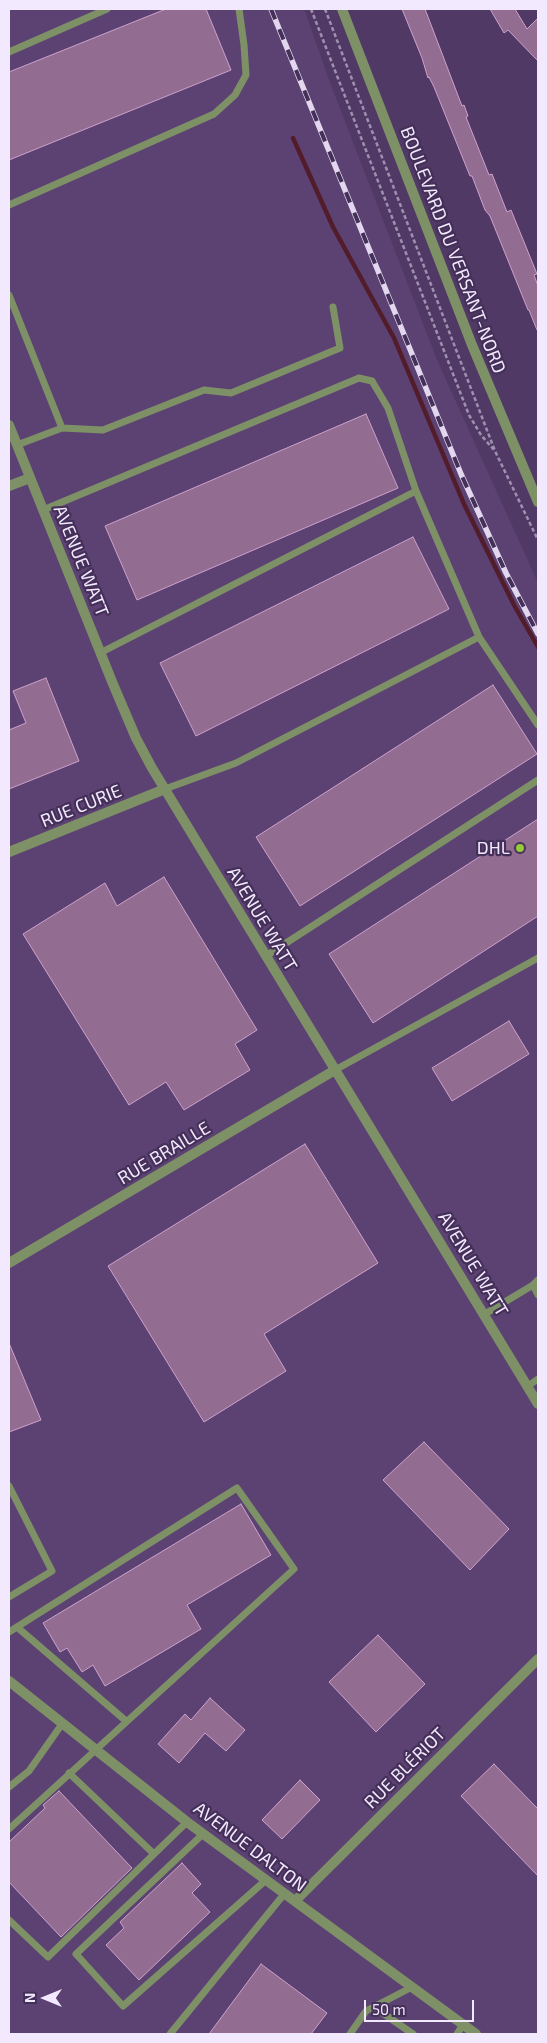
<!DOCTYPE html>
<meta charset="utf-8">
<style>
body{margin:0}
#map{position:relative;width:547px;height:2043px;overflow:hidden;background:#503a65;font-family:"Exo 2",sans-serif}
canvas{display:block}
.frame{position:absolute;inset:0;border:10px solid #f3e9fe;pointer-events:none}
.north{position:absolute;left:20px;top:1973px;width:50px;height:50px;-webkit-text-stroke:4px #453059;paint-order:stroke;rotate:270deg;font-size:14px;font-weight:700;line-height:20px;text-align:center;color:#f3e9fe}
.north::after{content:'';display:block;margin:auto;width:18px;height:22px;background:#f3e9fe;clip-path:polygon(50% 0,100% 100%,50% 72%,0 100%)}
.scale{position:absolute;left:364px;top:2000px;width:110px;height:22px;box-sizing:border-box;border:2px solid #f3e9fe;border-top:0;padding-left:6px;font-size:15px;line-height:18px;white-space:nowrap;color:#f3e9fe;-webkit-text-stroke:4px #453059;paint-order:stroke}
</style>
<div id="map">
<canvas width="547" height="2043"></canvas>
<div class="frame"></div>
<div class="north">N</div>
<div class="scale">50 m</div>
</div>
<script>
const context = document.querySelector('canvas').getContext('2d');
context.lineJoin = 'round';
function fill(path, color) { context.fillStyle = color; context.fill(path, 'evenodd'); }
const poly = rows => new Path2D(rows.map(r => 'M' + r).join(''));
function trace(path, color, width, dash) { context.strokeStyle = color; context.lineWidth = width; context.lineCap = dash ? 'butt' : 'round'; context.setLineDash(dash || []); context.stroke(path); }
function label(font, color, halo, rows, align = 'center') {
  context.font = font + ' "Exo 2",sans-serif'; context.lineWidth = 4.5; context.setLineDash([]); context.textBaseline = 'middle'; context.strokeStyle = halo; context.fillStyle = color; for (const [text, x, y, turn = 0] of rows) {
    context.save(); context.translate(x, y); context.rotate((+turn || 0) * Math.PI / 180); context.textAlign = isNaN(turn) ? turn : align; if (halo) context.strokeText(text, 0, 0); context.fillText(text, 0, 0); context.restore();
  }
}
const built = poly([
 [9,9,304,9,329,80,437,360,538,583,538,2034,9,2034]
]);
const stream = poly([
 [293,138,333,227,394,338,464,504,514,605,538,647]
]);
const building = poly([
 [166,9,206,9,231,70,9,160,9,72,166,9],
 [402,9,425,9,462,106,464,105,468,116,466,117,489,175,492,174,507,212,511,210,537,274,534,275,538,286,538,330,537,330,529,310,528,310,490,216,485,210,472,176,470,176,434,87,429,77,428,78,422,58,402,9],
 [490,9,515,9,527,29,538,18,538,61,508,30,504,33,490,9],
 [366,414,398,488,137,600,105,526,366,414],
 [413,537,449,609,196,736,160,663,413,537],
 [46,678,79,761,9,789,9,730,26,723,13,691,46,678],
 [493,685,537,754,300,906,256,837,493,685],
 [538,819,538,916,373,1023,329,954,538,819],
 [164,877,257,1030,235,1044,250,1070,184,1110,166,1082,129,1105,23,934,105,883,117,906,164,877],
 [509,1021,529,1054,452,1101,432,1068,509,1021],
 [305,1144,378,1263,264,1334,286,1371,204,1422,108,1266,305,1144],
 [9,1343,41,1420,9,1432,9,1343],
 [424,1442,509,1529,470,1570,383,1480,424,1442],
 [241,1504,271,1555,187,1605,201,1629,105,1686,93,1665,82,1672,67,1648,60,1652,43,1623,241,1504],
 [378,1635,425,1684,376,1732,329,1682,378,1635],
 [210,1698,245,1730,226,1751,205,1733,179,1763,158,1744,185,1714,191,1720,210,1698],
 [494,1764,538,1809,538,1876,461,1796,494,1764],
 [300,1780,320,1800,282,1839,262,1820,300,1780],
 [59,1791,132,1868,61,1937,9,1882,9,1842,45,1808,43,1805,59,1791],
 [182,1863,201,1884,192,1893,210,1912,139,1980,106,1945,124,1928,120,1922,182,1863],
 [261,1964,327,2013,311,2034,209,2034,261,1964]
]);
const path = poly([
 [311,9,469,415,481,435,494,450],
 [325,9,495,451,538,540]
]);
const service = poly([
 [9,52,107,9],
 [9,205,214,114,235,95,246,75,244,45,239,9],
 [9,295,62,428],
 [17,445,62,428,103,430,204,390,231,393,340,348,333,307],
 [416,491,479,637,538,725],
 [43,510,359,378,372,381,388,408,416,491,100,653],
 [165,789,236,763,479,637],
 [266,956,538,780],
 [335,1070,538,958],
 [533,1285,538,1280],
 [485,1314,533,1285,538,1295],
 [528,1386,538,1379],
 [9,1486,52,1571,9,1597],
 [17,1627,126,1721],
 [9,1632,237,1488,294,1569,9,1829],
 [69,1773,154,1854],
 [9,1787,29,1771,62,1724],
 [203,1834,76,1954,123,2006,266,1880],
 [9,1920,48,1957,187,1822],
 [374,2007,413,2034],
 [170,2034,285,1893],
 [350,2034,366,2011,412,1987],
 [457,2034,463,2025]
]);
const minor = poly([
 [9,486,30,478],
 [9,852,165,789],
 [9,1263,335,1070],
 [9,1681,187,1822,476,2034],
 [295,1901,538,1659]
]);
const tertiary = poly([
 [342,9,472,345,538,502],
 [9,425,113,684,136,738,152,768,538,1404]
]);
const rail = poly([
 [271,9,461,474,506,573,538,634]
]);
const markers = [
 [520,848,5,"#98cb37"]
];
const streetNames = [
 ["BOULEVARD DU VERSANT-NORD",453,250,69],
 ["AVENUE WATT",81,561,68],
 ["RUE CURIE",81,806,-22],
 ["AVENUE WATT",262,919,59],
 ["RUE BRAILLE",164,1153,-31],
 ["AVENUE WATT",473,1264,59],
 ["RUE BLÉRIOT",405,1768,-45],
 ["AVENUE DALTON",250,1847,37]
];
const poiNames = [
 ["DHL",510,848]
];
fill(built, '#5c4273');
trace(stream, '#531c2a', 4.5);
fill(building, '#936c92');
trace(building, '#cda2cb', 1);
trace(path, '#a090b0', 2.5, [4, 2.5]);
trace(service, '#7e9066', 7);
trace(minor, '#7e9066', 10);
trace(tertiary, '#7e9066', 10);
trace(rail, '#e2d7ee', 5.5);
trace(rail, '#453059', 4, [11]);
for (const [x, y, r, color] of markers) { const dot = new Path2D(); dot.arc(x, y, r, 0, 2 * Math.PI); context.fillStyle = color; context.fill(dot); trace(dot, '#453059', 2); }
label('18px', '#f3e9fe', '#453059', streetNames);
label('18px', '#f3e9fe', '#453059', poiNames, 'right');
</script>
